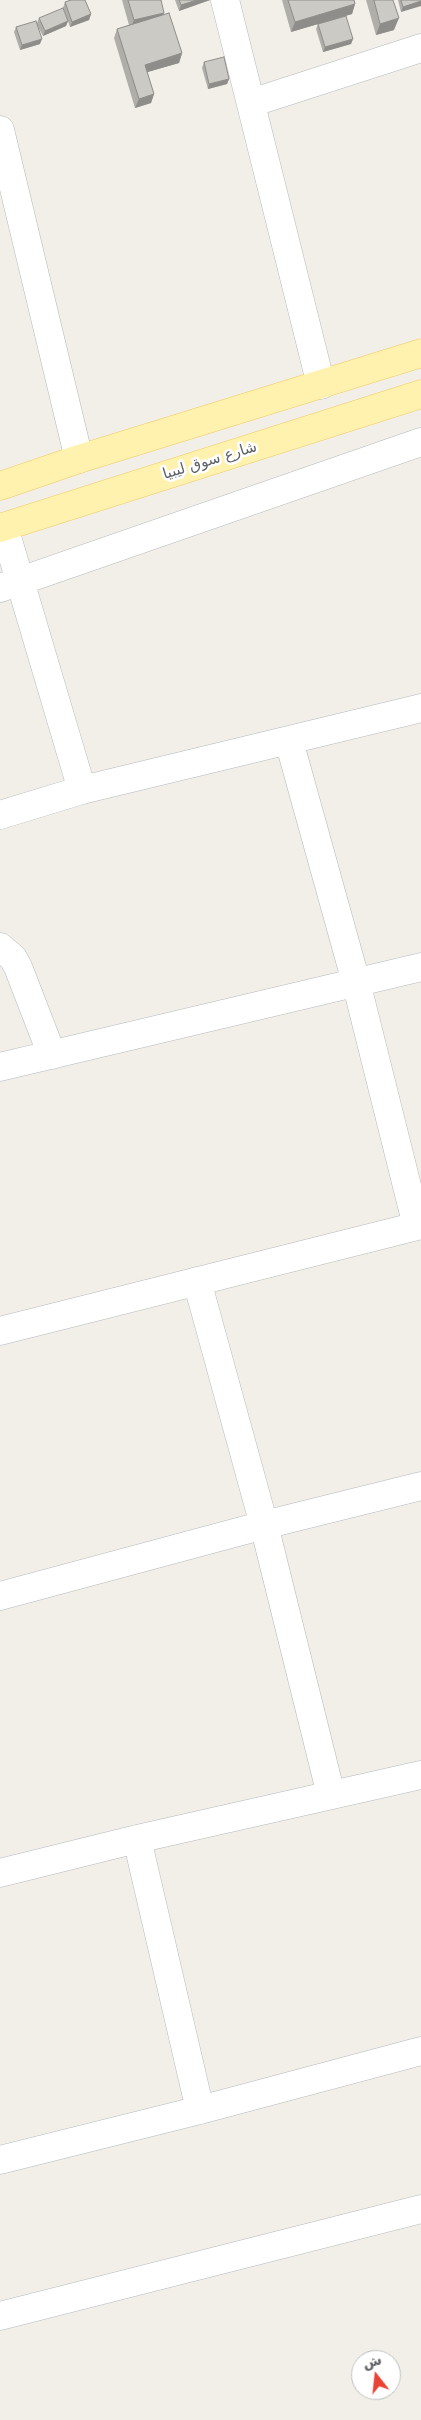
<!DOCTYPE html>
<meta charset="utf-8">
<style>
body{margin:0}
#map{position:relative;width:421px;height:2420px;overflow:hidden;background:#f1efe8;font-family:"DejaVu Sans",Cairo,sans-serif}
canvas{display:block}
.north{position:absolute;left:351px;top:2350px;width:50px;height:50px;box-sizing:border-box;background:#fff;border:1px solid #bfc1c3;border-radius:50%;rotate:344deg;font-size:14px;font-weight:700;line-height:20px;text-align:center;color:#5f6368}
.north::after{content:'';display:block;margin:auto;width:18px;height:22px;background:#ea4335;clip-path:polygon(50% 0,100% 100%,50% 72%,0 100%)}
</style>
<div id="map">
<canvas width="421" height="2420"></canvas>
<div class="north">ش</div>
</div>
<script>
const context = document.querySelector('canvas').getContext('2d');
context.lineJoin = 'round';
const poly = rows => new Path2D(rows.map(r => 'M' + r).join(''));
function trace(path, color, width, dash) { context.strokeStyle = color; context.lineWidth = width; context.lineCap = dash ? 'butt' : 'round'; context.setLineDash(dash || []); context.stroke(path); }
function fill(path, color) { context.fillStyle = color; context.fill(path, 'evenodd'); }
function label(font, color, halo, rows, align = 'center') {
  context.font = font + ' "DejaVu Sans",Cairo,sans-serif'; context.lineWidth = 5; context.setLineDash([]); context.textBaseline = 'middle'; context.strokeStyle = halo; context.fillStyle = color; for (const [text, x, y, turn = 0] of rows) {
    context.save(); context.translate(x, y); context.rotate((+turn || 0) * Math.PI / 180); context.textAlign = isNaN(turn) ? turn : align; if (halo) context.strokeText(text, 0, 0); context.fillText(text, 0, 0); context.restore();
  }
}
const minor = poly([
 [225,0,321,385],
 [251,103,421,48],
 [0,130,79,459],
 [4,527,82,790],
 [0,588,421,442],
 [289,741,356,982,417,1226],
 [0,815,82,790,421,708],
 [0,947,13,958,18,967,52,1055],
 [0,1067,421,967],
 [197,1281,264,1525,331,1795],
 [0,1331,421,1225],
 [0,1596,264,1525,421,1486],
 [137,1839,200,2110],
 [0,1873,137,1839,421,1775],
 [0,2160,200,2110,421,2051],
 [0,2316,421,2209]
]);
const major = poly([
 [0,486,79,459,421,353],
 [0,528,421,394]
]);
const wall = poly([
 [122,0,161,0,164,14,182,53,179,63,147,72,154,94,151,103,135,108,114,38,117,29,129,25],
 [175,0,210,0,179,11],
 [282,0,354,0,355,4,352,14,291,32],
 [366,0,393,0,394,30,376,35],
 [398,0,421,0,401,12],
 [65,2,91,14,89,20,70,27,68,21,66,26,43,36,37,25,40,44,20,50,14,32,16,27,37,23,39,18,68,21,63,8],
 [318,24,353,39,351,44,323,52,316,29],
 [204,62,229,79,227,84,208,89,202,68]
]);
const shadedWall = poly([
 [197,0,210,0,179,11,181,5],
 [421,1,421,6,401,12,403,7],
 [355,4,352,14,291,32,295,22],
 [164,13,161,22,130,30,134,20],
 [91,14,89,20,70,27,72,22],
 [399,18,394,30,376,35,380,24],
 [68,21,66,26,43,36,45,31],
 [42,39,40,44,20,50,22,45],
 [353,39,351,44,323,52,325,47],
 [182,53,179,63,141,74,145,65],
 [229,79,227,84,208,89,209,84],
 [154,94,151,103,135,108,139,99]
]);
const building = poly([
 [71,0,85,0,91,14,72,22,65,2,71,0],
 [128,0,161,0,164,13,134,20,128,0],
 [179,0,197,0,181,5,179,0],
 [288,0,354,0,355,4,295,22,288,0],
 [374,0,393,0,399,18,380,24,374,0],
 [401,0,421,0,421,1,403,7,401,0],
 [63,8,68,21,45,31,39,18,63,8],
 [169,13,182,53,145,65,154,94,139,99,117,29,169,13],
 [346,16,353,39,325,47,318,24,346,16],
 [36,21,42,39,22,45,16,27,36,21],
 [224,57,229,79,209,84,204,62,224,57]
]);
const streetNames = [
 ["شارع سوق ليبيا",210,461,-17]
];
trace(minor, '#b5b8bc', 29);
trace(major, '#f2c960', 29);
trace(minor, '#fff', 28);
trace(major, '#fff2af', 28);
fill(wall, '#afaea9');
fill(shadedWall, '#8f8d8a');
fill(building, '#cccac5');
trace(building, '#8f8d8a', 1);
label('15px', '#5f6368', '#fff', streetNames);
</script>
